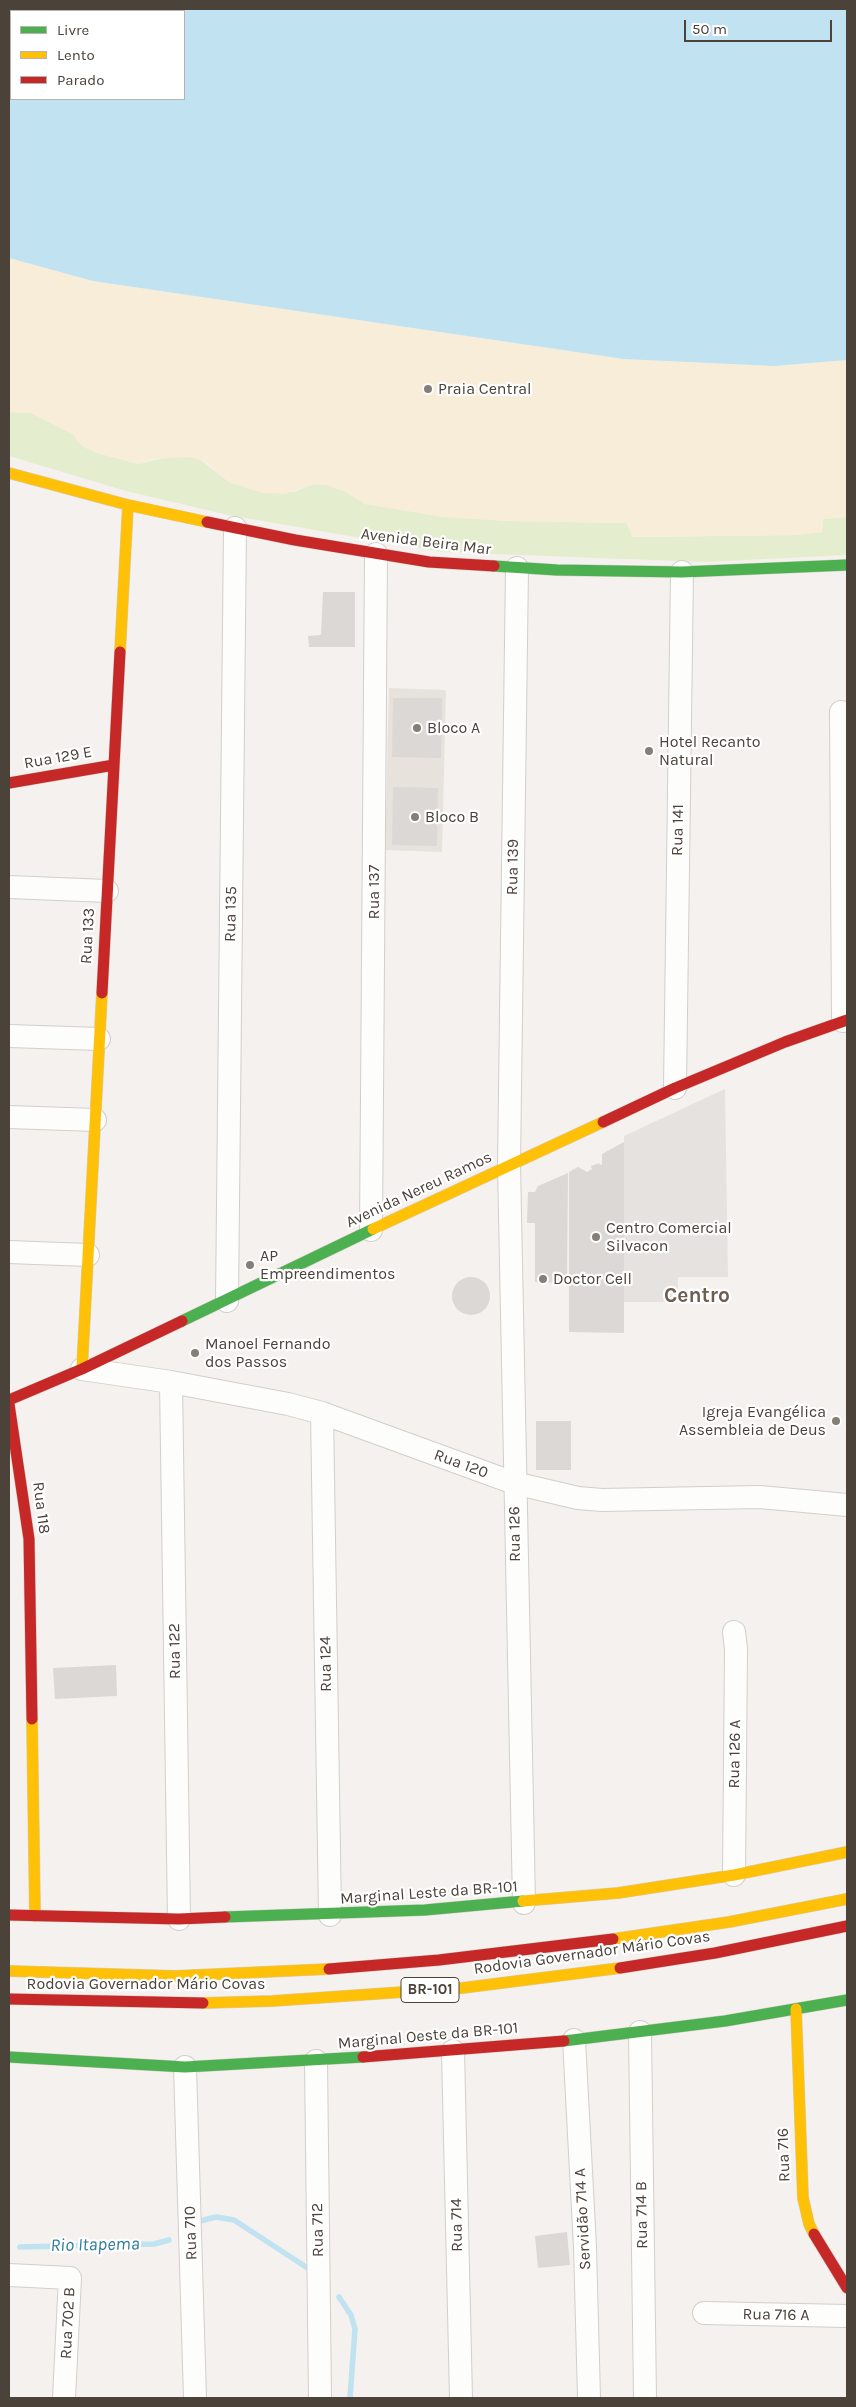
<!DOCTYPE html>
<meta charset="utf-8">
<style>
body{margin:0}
#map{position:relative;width:856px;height:2407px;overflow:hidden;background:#f4f1ee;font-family:Karla,sans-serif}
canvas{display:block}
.frame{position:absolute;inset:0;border:10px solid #4b4239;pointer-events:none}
.legend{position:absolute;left:10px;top:10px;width:175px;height:90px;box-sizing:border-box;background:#fff;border:1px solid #b7b3b0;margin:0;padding:6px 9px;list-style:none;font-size:15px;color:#4b4239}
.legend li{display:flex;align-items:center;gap:10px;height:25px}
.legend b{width:25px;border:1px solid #b7b3b0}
.scale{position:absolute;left:684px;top:20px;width:148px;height:22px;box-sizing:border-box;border:2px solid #4b4239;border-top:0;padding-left:6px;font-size:15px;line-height:18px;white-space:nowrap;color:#4b4239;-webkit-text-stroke:4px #fff;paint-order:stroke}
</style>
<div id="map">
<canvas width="856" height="2407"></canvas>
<div class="frame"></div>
<ul class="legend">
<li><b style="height:6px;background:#4caf50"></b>Livre</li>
<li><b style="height:6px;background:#ffc107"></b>Lento</li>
<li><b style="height:6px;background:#c62828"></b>Parado</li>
</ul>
<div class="scale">50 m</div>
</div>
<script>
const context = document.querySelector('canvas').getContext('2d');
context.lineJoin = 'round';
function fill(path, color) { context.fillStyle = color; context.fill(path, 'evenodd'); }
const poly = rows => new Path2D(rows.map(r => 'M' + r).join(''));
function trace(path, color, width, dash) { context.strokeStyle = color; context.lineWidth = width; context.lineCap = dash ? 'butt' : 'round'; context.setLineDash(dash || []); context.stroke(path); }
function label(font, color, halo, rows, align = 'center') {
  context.font = font + ' Karla,sans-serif'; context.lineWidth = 4.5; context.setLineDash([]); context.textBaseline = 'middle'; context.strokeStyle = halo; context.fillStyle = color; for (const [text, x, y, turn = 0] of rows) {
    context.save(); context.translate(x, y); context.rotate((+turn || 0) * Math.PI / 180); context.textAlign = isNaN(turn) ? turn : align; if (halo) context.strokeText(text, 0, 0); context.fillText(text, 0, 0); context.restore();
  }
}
const residential = poly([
 [389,688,446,690,442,852,385,850]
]);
const green = poly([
 [9,412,31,413,73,434,82,446,97,453,139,464,168,457,191,457,199,459,229,482,263,493,294,492,314,484,327,485,346,492,365,504,506,521,627,523,633,537,795,535,822,532,822,519,847,517,847,555,704,562,442,552,228,515,126,491,9,456]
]);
const sand = poly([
 [9,258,93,281,624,359,774,366,847,360,847,517,823,519,823,532,795,535,632,537,627,523,506,521,442,517,365,504,346,492,327,485,314,484,284,494,263,493,229,482,206,462,191,457,152,459,139,464,97,453,82,446,73,434,31,413,9,412]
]);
const parking = poly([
 [725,1089,728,1277,678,1277,678,1302,624,1302,624,1136]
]);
const water = poly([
 [9,9,847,9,847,360,774,366,624,359,93,281,9,258],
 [11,11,184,11,184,99,11,99]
]);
const stream = poly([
 [200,2221,216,2217,234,2220,306,2267],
 [20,2247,154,2244,169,2240],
 [339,2297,351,2315,355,2329,350,2398]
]);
const building = poly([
 [323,592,355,592,355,647,309,647,308,636,321,635],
 [393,698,442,698,441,758,392,757],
 [393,787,438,788,437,846,392,845],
 [624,1142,624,1333,569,1332,569,1172,578,1167,587,1172,592,1169,591,1166,599,1163,600,1165,602,1164,602,1154],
 [568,1173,567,1283,535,1282,535,1223,527,1223,528,1192,535,1192,538,1186],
 '452 1296a19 19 0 1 1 38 0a19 19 0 1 1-38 0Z',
 [536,1421,571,1421,571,1470,536,1470],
 [116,1665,117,1696,55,1699,53,1668],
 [567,2232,570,2265,538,2268,535,2236]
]);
const street = poly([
 [517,568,509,1165,524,1903],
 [841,712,843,1021],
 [9,887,107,891],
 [9,1036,99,1039],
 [675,1088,682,572],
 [9,1117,95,1120],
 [371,1230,376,554],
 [9,1252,88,1255],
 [227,1301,235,528],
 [82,1369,171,1382,288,1404,322,1413,514,1483,578,1498,602,1500,760,1497,847,1505],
 [171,1382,179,1919],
 [322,1413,330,1915],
 [734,1875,736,1649,734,1632],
 [640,2032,645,2398],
 [574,2040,585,2247,589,2398],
 [453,2051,461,2398],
 [316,2061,320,2398],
 [185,2067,195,2398],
 [9,2275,70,2278,64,2398],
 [704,2313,847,2316]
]);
const fast = poly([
 [494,566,557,570,682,572,847,565],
 [182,1321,373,1229],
 [225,1917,425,1910,523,1901],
 [564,2041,725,2021,847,2000],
 [9,2057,185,2067,363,2057]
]);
const slow = poly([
 [9,473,128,505,207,522],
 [120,652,128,505],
 [373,1229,603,1122],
 [82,1369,102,993],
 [32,1719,35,1916],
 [523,1901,618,1893,734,1875,847,1852],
 [613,1939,729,1922,847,1899],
 [9,1971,175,1976,329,1969],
 [203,2003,272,2001,462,1988,620,1968],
 [796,2009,803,2198,809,2224,814,2234]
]);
const jam = poly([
 [207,522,295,540,429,562,494,566],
 [9,783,114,765],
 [102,993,120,652],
 [603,1122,675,1088,785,1042,847,1020],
 [9,1400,82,1369,182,1321],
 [9,1404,29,1539,32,1719],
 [9,1915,179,1919,225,1917],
 [620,1968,715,1953,847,1926],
 [329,1969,439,1960,613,1939],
 [9,1999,203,2003],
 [363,2057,564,2041],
 [814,2234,847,2288]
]);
const markers = [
 [428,389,5,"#867f78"],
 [417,728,5,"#867f78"],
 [649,751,5,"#867f78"],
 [415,817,5,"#867f78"],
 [596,1237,5,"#867f78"],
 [250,1265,5,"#867f78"],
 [543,1279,5,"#867f78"],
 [195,1353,5,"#867f78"],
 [836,1421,5,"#867f78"]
];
const shields = [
 [430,1990,58]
];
const shieldNames = [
 ["BR-101",430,1990]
];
const poiNames = [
 ["Praia Central",438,389],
 ["Bloco A",427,728],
 ["Hotel Recanto",659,742],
 ["Natural",659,760],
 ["Bloco B",425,817],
 ["Centro Comercial",606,1228],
 ["Silvacon",606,1246],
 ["AP",260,1256],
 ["Empreendimentos",260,1274],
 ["Doctor Cell",553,1279],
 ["Manoel Fernando",205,1344],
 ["dos Passos",205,1362],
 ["Igreja Evangélica",826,1412,"right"],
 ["Assembleia de Deus",826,1430,"right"]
];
const streetNames = [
 ["Avenida Beira Mar",426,542,7],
 ["Rua 129 E",58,758,-10],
 ["Rua 141",678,830,-89],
 ["Rua 139",513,867,-89],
 ["Rua 137",374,892,-90],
 ["Rua 135",231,914,-89],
 ["Rua 133",88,936,-87],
 ["Avenida Nereu Ramos",419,1190,-25],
 ["Rua 120",461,1464,20],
 ["Rua 118",41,1508,83],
 ["Rua 126",515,1534,-91],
 ["Rua 122",175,1651,-91],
 ["Rua 124",326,1664,-91],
 ["Rua 126 A",735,1754,-89],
 ["Marginal Leste da BR-101",429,1893,-4],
 ["Rodovia Governador Mário Covas",592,1953,-8],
 ["Rodovia Governador Mário Covas",146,1984],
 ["Marginal Oeste da BR-101",428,2036,-5],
 ["Rua 716",784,2155,-92],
 ["Rua 714 B",642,2215,-91],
 ["Servidão 714 A",583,2219,-93],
 ["Rua 714",457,2225,-91],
 ["Rua 712",318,2230,-91],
 ["Rua 710",191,2233,-92],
 ["Rua 716 A",776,2315,1],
 ["Rua 702 B",68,2323,-87]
];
const waterNames = [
 ["Rio Itapema",95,2245,-1]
];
const districtNames = [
 ["Centro",697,1296]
];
fill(residential, '#e7e2dc');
fill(green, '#e5edcf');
fill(sand, '#f7edd9');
fill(parking, '#e6e2df');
fill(water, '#c0e2f1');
trace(stream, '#c0e2f1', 5.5);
fill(building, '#dcd8d5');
trace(street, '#d2cfcb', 24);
trace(fast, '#d3cdc5', 12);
trace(slow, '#d3cdc5', 12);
trace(jam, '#d3cdc5', 12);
trace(street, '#fdfdfc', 22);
trace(fast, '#4caf50', 11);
trace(slow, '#ffc107', 11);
trace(jam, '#c62828', 11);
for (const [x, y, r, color] of markers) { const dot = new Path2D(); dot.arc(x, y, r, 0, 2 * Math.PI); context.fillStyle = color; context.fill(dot); trace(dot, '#fff', 2); }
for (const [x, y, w] of shields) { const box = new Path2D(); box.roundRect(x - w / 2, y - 12.5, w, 25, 4); context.fillStyle = '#fff'; context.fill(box); trace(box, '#4b4239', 1); }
label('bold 15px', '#4b4239', null, shieldNames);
label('16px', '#4b4239', '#fff', poiNames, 'left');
label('16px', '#4b4239', '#fff', streetNames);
label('italic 18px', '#2a7ba0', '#fff', waterNames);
label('bold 21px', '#6e5e50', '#fff', districtNames);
</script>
